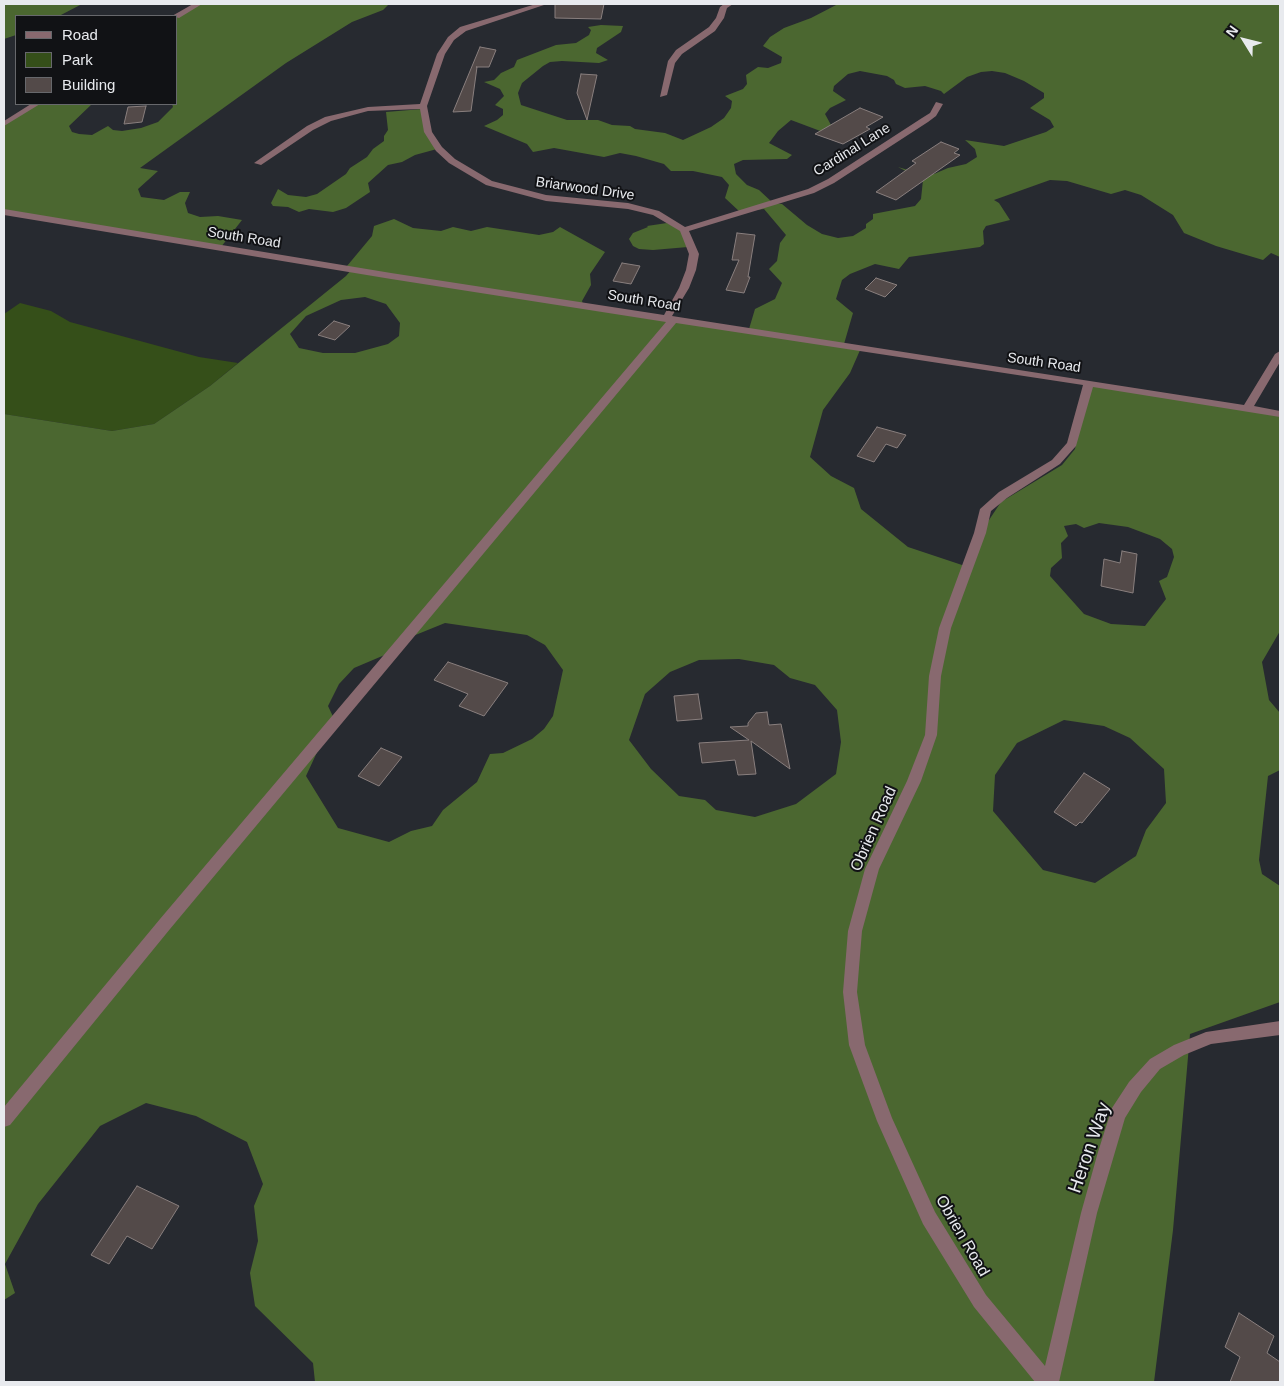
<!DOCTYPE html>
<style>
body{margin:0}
#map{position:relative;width:1284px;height:1386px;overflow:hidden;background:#272a30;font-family:Arial,sans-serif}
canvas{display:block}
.frame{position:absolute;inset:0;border:5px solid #e8eaee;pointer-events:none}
.legend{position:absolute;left:15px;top:15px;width:162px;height:90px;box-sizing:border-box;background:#111215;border:1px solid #67686c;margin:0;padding:6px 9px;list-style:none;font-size:15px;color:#e8eaee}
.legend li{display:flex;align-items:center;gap:10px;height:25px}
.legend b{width:25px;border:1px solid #67686c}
.north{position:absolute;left:1219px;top:15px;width:50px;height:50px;-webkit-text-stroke:4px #111215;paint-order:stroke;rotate:306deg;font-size:14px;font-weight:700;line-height:20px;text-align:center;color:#e8eaee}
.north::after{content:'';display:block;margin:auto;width:18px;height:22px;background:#e8eaee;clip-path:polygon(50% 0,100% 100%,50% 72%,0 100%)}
</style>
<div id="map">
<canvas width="1284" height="1386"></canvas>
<div class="frame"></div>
<ul class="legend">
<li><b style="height:6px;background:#88696f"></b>Road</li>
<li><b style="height:14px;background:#354f19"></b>Park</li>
<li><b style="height:14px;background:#534a49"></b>Building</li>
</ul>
<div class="north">N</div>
</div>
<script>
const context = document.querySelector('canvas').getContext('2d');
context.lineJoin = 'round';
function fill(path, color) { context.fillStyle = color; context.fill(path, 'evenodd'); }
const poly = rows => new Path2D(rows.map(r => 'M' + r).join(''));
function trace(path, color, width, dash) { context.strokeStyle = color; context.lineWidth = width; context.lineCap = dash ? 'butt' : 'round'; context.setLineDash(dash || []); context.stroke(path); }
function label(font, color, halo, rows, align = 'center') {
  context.font = font + ' Arial,sans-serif'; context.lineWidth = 4; context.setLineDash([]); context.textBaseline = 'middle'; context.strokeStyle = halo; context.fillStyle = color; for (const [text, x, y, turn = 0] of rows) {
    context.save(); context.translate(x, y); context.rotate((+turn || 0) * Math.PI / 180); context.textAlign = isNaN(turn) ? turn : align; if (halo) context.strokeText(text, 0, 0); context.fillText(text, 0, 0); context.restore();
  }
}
const green = poly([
 [20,303,51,311,70,322,199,357,238,363,210,386,154,424,112,431,4,414,4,314]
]);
const forest = poly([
 [4,4,82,4,59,16,16,16,16,35,4,39],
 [195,4,389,4,383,10,352,22,286,63,140,168,158,171,138,189,141,197,164,200,180,192,190,192,185,203,188,213,200,217,218,216,242,220,221,247,4,211,4,123,33,104,92,104,69,126,72,132,79,134,92,135,108,126,113,130,122,131,141,128,158,122,173,107,172,104,176,104,176,16],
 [838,4,1280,4,1280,257,1271,253,1263,260,1216,246,1184,233,1173,215,1141,195,1125,190,1111,194,1067,181,1050,180,994,200,999,203,1010,220,986,226,983,231,984,244,980,247,909,257,899,269,875,264,850,274,842,280,836,299,853,313,844,344,861,348,850,373,823,410,810,457,831,476,854,488,861,509,908,547,968,567,979,535,1001,502,1062,465,1075,449,1086,383,1280,414,1280,631,1262,662,1269,700,1280,713,1280,770,1268,776,1259,860,1262,874,1280,886,1280,1002,1190,1034,1173,1230,1154,1382,315,1382,313,1363,255,1306,250,1273,258,1241,254,1206,263,1184,247,1142,196,1116,146,1103,100,1126,38,1204,5,1264,15,1293,4,1300,4,414,112,431,154,424,210,386,346,276,351,270,347,266,372,236,374,226,394,219,413,228,441,231,453,227,471,231,487,227,539,235,553,232,560,227,605,252,590,274,591,285,582,301,583,304,749,329,755,309,775,299,782,283,769,269,777,261,780,243,786,235,764,209,740,212,725,198,729,185,722,177,693,171,671,171,664,164,636,156,620,153,604,157,554,148,533,152,527,144,484,126,497,120,503,115,503,109,495,105,504,96,500,89,484,82,494,80,501,73,514,67,517,60,556,45,576,43,589,35,591,30,588,27,601,25,623,26,621,32,597,48,596,53,608,60,599,63,562,61,550,62,543,66,522,83,518,93,521,105,567,120,598,120,612,125,630,126,635,129,665,133,683,140,711,127,724,118,731,108,732,101,725,96,743,89,747,84,746,75,758,67,768,68,781,63,782,57,763,46,770,37,784,28,811,18],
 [860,71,887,76,894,80,896,84,905,88,925,86,941,91,944,94,967,77,981,72,992,71,1005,73,1024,81,1044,93,1044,98,1030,108,1050,120,1054,127,1046,132,1004,146,965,140,975,149,977,157,966,164,948,168,934,174,921,174,898,167,923,180,921,199,915,206,873,214,873,219,866,224,866,228,853,236,838,238,822,234,807,225,782,204,773,203,759,190,747,185,736,174,734,164,743,160,787,159,792,155,769,143,778,131,791,120,823,132,836,128,831,125,825,114,830,108,846,100,833,91,834,86,848,74],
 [365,297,386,304,400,323,399,336,388,344,355,353,323,353,299,348,290,334,306,316,341,300],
 [1099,523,1128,527,1160,539,1172,549,1174,557,1167,577,1159,581,1166,599,1145,626,1111,624,1084,614,1050,576,1051,568,1062,558,1061,543,1068,536,1064,526,1076,524,1084,528],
 [445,623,527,635,545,645,563,670,553,716,544,729,532,739,503,753,490,754,477,782,443,810,432,826,411,831,389,842,338,828,306,776,319,748,338,727,328,706,339,684,354,668,387,654,413,636],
 [739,659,774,665,790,678,815,685,837,710,841,742,836,774,796,804,755,817,716,810,705,800,679,796,651,769,629,740,645,694,670,672,699,660],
 [1064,720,1104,726,1130,738,1164,769,1166,803,1146,830,1136,856,1095,883,1043,870,993,811,995,775,1017,743],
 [422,109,437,149,415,155,402,162,388,165,368,183,370,192,346,208,333,212,309,209,299,212,288,207,273,206,271,203,278,189,288,195,306,197,317,194,346,174,350,168,367,157,373,149,384,141,384,136,388,130,386,112],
 [667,223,681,230,688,247,653,250,639,249,633,246,629,239,633,233,648,227,647,226]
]);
const building = poly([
 [555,4,604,4,601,19,555,18,555,4],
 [480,47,496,50,489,67,476,67,477,67,471,111,453,112,480,47],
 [581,74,597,75,587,120,577,93,581,74],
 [146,106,142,122,124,124,128,107,146,106],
 [860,108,883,117,866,127,870,129,843,144,815,134,860,108],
 [941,142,959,149,954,153,960,155,896,200,876,192,916,163,912,161,941,142],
 [737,233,755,235,748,277,750,277,744,293,726,290,739,260,732,260,737,233],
 [622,263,640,266,631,284,613,281,622,263],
 [876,278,897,285,885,297,865,289,876,278],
 [334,321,350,326,335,340,318,335,334,321],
 [877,427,906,435,897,448,886,444,874,462,857,456,877,427],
 [1122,551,1137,554,1133,593,1101,586,1104,559,1120,563,1122,551],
 [448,662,508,683,484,716,459,706,468,694,434,680,448,662],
 [698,694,702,719,677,721,674,696,698,694],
 [767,712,769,725,781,724,790,769,751,741,756,774,738,775,735,760,702,763,699,743,749,740,730,727,748,726,748,723,756,713,767,712],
 [381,748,402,757,379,786,358,776,381,748],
 [1084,773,1110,789,1082,823,1080,822,1076,826,1054,812,1084,773],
 [137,1186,179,1206,152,1249,127,1236,109,1264,91,1255,137,1186],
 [1239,1313,1274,1336,1267,1353,1280,1362,1280,1382,1230,1382,1240,1357,1225,1347,1239,1313]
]);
const minor = poly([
 [193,4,202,4,179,18,172,16,193,4],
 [536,4,547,4,466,31,454,40,445,54,427,106,432,132,442,147,455,159,492,181,546,195,628,203,659,211,685,227,808,189,828,179,922,118,930,113,936,102,943,104,936,116,928,122,834,183,814,193,689,231,699,254,696,270,689,288,672,316,1244,405,1275,354,1280,351,1280,362,1254,406,1280,411,1280,417,1093,387,1076,446,1060,464,1007,498,991,511,986,533,951,628,941,676,937,735,921,781,879,869,862,931,857,992,865,1045,892,1118,935,1212,986,1295,1045,1366,1081,1213,1098,1152,1112,1108,1129,1082,1150,1059,1174,1045,1206,1032,1280,1021,1280,1035,1211,1044,1184,1055,1160,1069,1141,1092,1125,1118,1097,1213,1059,1382,1035,1382,974,1307,923,1224,877,1121,849,1045,843,992,848,931,865,869,907,781,925,735,929,676,939,628,974,533,980,509,999,492,1052,460,1067,443,1083,385,676,323,170,929,10,1125,4,1127,4,1107,160,919,666,322,391,279,4,215,4,209,391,273,664,315,679,288,686,270,689,254,680,231,653,215,628,209,546,201,486,185,449,163,436,151,424,132,420,109,368,111,331,121,313,130,261,165,254,163,307,126,325,117,368,107,420,104,437,54,448,37,460,27,536,4],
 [724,4,733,4,727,8,724,18,715,31,682,54,675,63,667,95,660,97,668,61,676,50,709,27,716,18,720,7,724,4],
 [31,104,40,104,4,126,4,121,31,104]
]);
const farStreetnames = [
 ["Cardinal Lane",852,150,-32],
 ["Briarwood Drive",585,189,8],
 ["South Road",244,238,9],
 ["South Road",644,301,9],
 ["South Road",1044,363,8]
];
const streetNames = [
 ["Obrien Road",874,829,-66],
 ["Obrien Road",962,1236,60]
];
const nearStreetnames = [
 ["Heron Way",1090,1148,-71]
];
fill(green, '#354f19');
fill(forest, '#4b6730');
fill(building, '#534a49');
trace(building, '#897f7e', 1);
fill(minor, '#88696f');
label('14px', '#e8eaee', '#111215', farStreetnames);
label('16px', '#e8eaee', '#111215', streetNames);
label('19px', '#e8eaee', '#111215', nearStreetnames);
</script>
